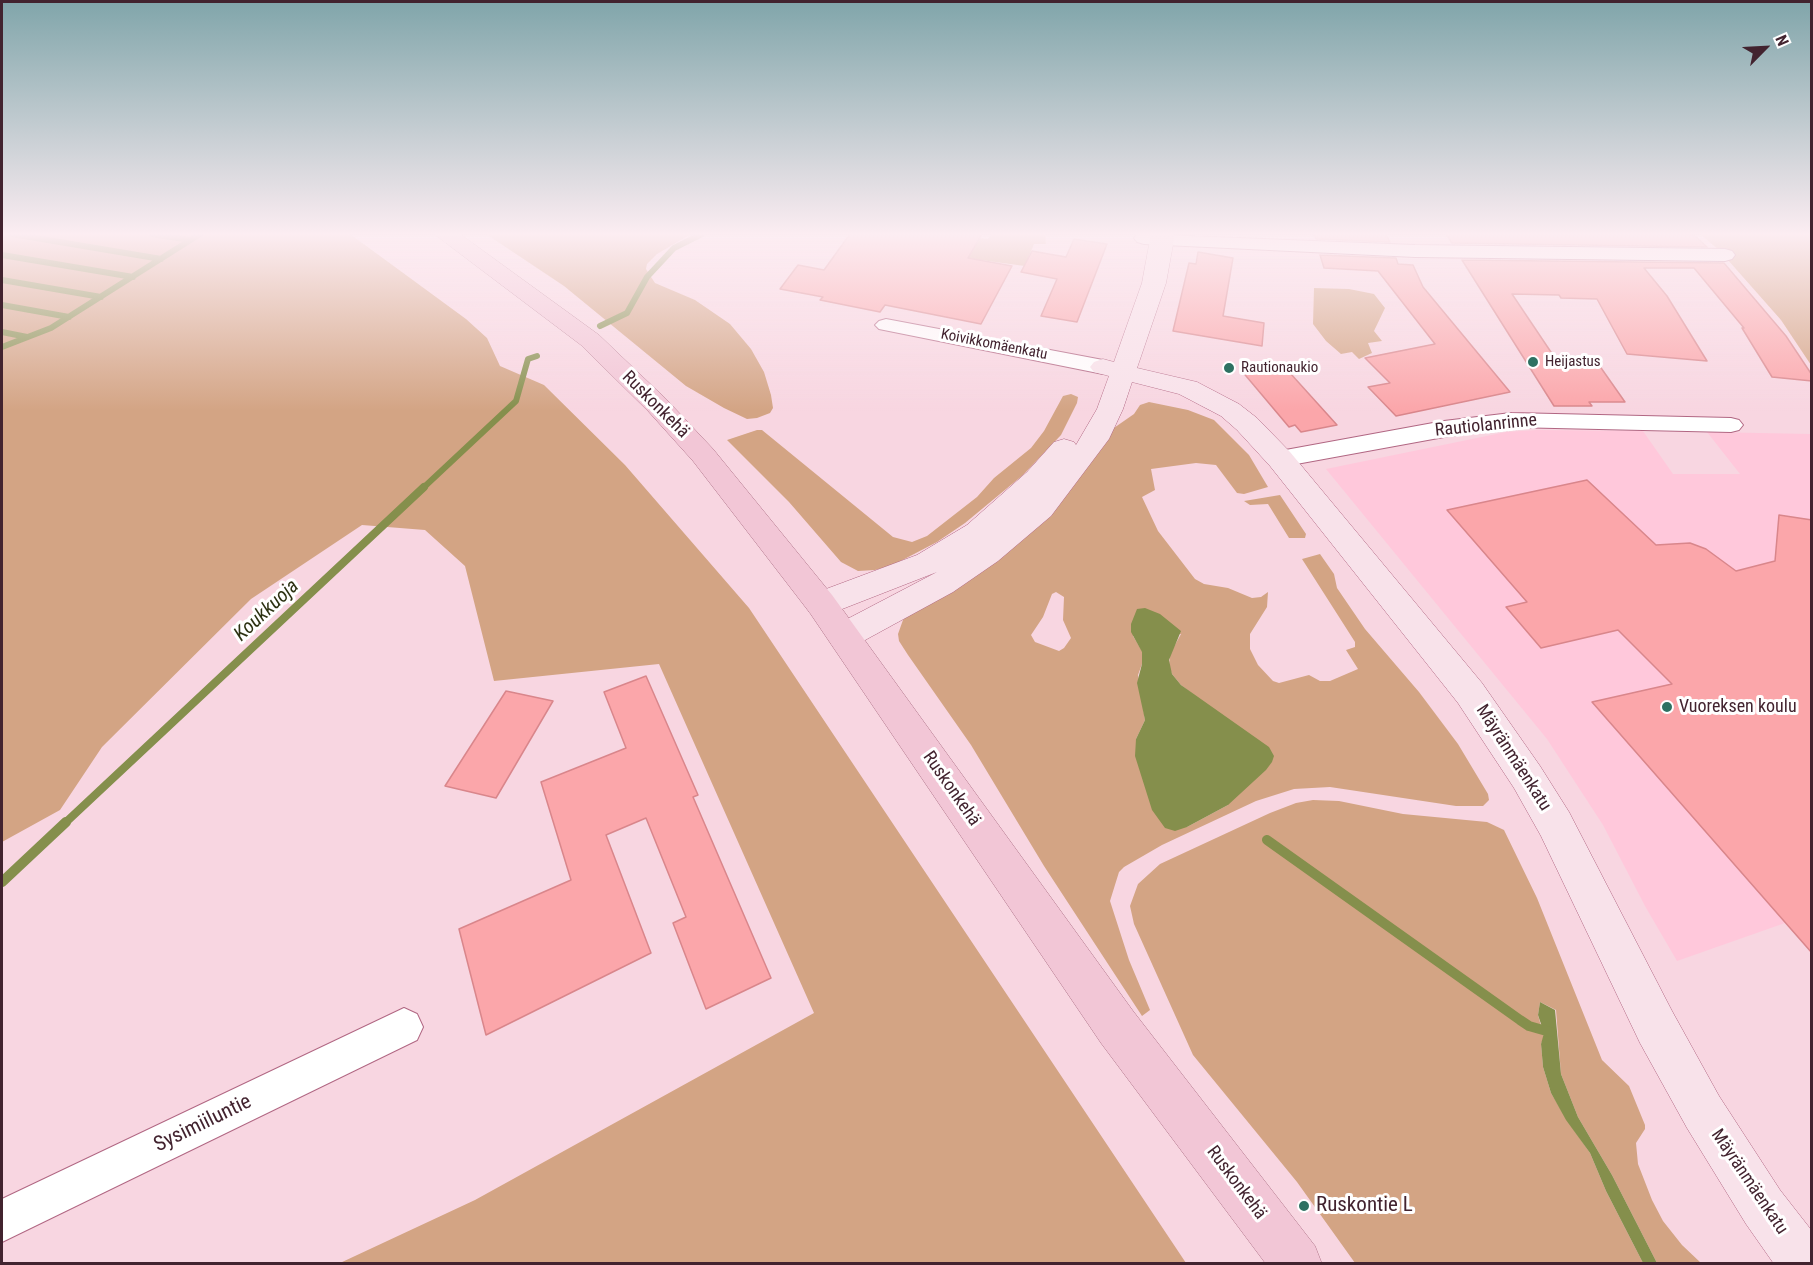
<!DOCTYPE html>
<meta charset="utf-8">
<style>
body{margin:0}
#map{position:relative;width:1813px;height:1265px;overflow:hidden;background:#f8d6e1;font-family:"Roboto Condensed",sans-serif}
canvas{display:block}
.frame{position:absolute;inset:0;border:3px solid #42232f;pointer-events:none}
.north{position:absolute;left:1735px;top:18px;width:60px;height:60px;-webkit-text-stroke:4px #fff;paint-order:stroke;rotate:66deg;font-size:16px;font-weight:700;line-height:24px;text-align:center;color:#42232f}
.north::after{content:'';display:block;margin:auto;width:21px;height:27px;background:#42232f;clip-path:polygon(50% 0,100% 100%,50% 72%,0 100%)}
</style>
<div id="map">
<canvas width="1813" height="1265"></canvas>
<div class="frame"></div>
<div class="north">N</div>
</div>
<script>
const context = document.querySelector('canvas').getContext('2d');
context.lineJoin = 'round';
function fill(path, color) { context.fillStyle = color; context.fill(path, 'evenodd'); }
const poly = rows => new Path2D(rows.map(r => 'M' + r).join(''));
function trace(path, color, width, dash) { context.strokeStyle = color; context.lineWidth = width; context.lineCap = dash ? 'butt' : 'round'; context.setLineDash(dash || []); context.stroke(path); }
function label(font, color, halo, rows, align = 'center') {
  context.font = font + ' "Roboto Condensed",sans-serif'; context.lineWidth = 6; context.setLineDash([]); context.textBaseline = 'middle'; context.strokeStyle = halo; context.fillStyle = color; for (const [text, x, y, turn = 0] of rows) {
    context.save(); context.translate(x, y); context.rotate((+turn || 0) * Math.PI / 180); context.textAlign = isNaN(turn) ? turn : align; if (halo) context.strokeText(text, 0, 0); context.fillText(text, 0, 0); context.restore();
  }
}
const built = poly([
 [1537,430,1643,431,1673,474,1740,474,1707,432,1811,434,1811,953,1785,923,1677,961,1645,906,1603,825,1547,739,1326,469,1506,432]
]);
const green = poly([
 [2,234,350,234,466,319,487,338,500,366,544,385,625,465,749,608,1186,1263,340,1263,475,1200,814,1013,659,664,494,681,465,566,425,530,362,525,251,599,102,747,60,810,2,842],
 [486,234,691,234,657,254,647,264,646,269,655,283,695,300,730,324,751,349,764,372,771,395,773,408,770,413,757,418,747,419,724,408,686,386,564,286],
 [992,234,1045,234,1046,244,1034,244,1025,266,958,257,970,237,988,239],
 [1700,234,1811,234,1811,365,1781,320,1720,251],
 [1314,288,1349,289,1374,294,1385,308,1374,331,1382,341,1368,343,1372,353,1359,359,1352,352,1341,354,1326,341,1313,324],
 [1071,394,1078,397,1077,403,1061,435,1023,475,965,523,937,542,893,565,875,570,858,571,841,562,789,502,727,440,757,430,762,430,893,537,912,542,927,536,977,497,994,478,1031,448,1044,431,1063,396],
 [1149,402,1188,410,1214,420,1249,455,1268,487,1244,494,1237,493,1216,465,1196,463,1151,469,1155,490,1142,497,1158,531,1195,579,1204,584,1228,588,1252,598,1261,597,1268,592,1267,607,1250,634,1250,649,1258,665,1273,681,1279,683,1309,675,1320,681,1330,681,1358,669,1346,650,1355,647,1355,642,1302,559,1320,554,1334,574,1337,588,1365,629,1419,692,1458,744,1488,794,1489,800,1483,806,1456,806,1330,787,1294,789,1256,801,1162,845,1124,867,1119,872,1110,901,1129,960,1150,1010,1142,1016,1044,866,971,745,908,655,899,641,898,634,903,620,908,614,1075,483,1111,430,1134,414,1140,405],
 [1056,592,1064,597,1063,620,1071,638,1064,648,1059,651,1035,642,1031,635,1043,617,1052,594],
 [1181,634,1170,654,1169,666,1172,674,1181,685,1199,699,1228,805,1187,827,1136,739,1145,720,1138,675,1142,664,1142,651,1133,636],
 [1280,495,1306,534,1305,538,1289,538,1268,504,1250,505,1244,501],
 [1313,800,1339,801,1403,814,1487,822,1504,830,1537,898,1602,1060,1629,1086,1645,1125,1645,1129,1636,1143,1638,1164,1652,1200,1663,1221,1682,1245,1701,1263,1657,1263,1612,1175,1578,1117,1561,1074,1556,1010,1540,1002,1538,1015,1544,1037,1541,1044,1543,1067,1551,1093,1567,1120,1590,1153,1606,1191,1643,1263,1355,1263,1297,1182,1193,1055,1134,924,1130,906,1138,884,1160,864,1270,813,1296,803]
]);
const water = poly([
 [1145,608,1160,614,1181,631,1169,660,1172,674,1181,685,1269,747,1274,756,1272,762,1266,770,1228,805,1187,827,1175,831,1165,828,1152,810,1135,756,1136,739,1145,720,1137,683,1142,664,1142,652,1131,632,1131,624,1137,609],
 [1540,1002,1555,1010,1561,1074,1578,1117,1612,1175,1657,1263,1643,1263,1606,1191,1590,1153,1566,1120,1551,1093,1543,1067,1541,1044,1544,1033,1538,1015]
]);
const streamFar2 = poly([
 [12,234,161,259],
 [152,234,190,240],
 [2,255,133,277],
 [2,280,101,297],
 [2,305,69,317],
 [600,326,627,313,647,277,674,248,702,234],
 [2,332,27,337],
 [2,347,51,328,200,234],
 [422,489,516,401,528,359,537,356]
]);
const streamFar1 = poly([
 [64,824,424,487]
]);
const stream = poly([
 [1267,840,1520,1020,1529,1026,1550,1032],
 [2,882,66,822]
]);
const building = poly([
 [850,234,982,234,968,258,1012,266,981,324,885,305,880,312,820,300,823,297,780,289,798,265,824,270,850,234],
 [1314,234,1386,234,1390,242,1316,239,1314,234],
 [1446,234,1687,234,1695,236,1707,247,1452,243,1446,234],
 [1074,239,1107,244,1077,322,1041,316,1057,279,1021,272,1032,251,1066,257,1074,239],
 [1198,252,1233,258,1223,316,1264,323,1262,346,1173,331,1189,263,1196,264,1198,252],
 [1320,255,1396,258,1398,264,1413,265,1423,287,1510,392,1396,416,1368,387,1390,383,1365,358,1435,344,1378,271,1324,268,1320,255],
 [1462,260,1724,263,1786,336,1812,375,1812,381,1772,377,1742,328,1744,328,1694,268,1644,268,1667,296,1707,361,1627,354,1597,299,1561,298,1559,295,1512,294,1559,364,1599,365,1625,402,1589,402,1592,406,1554,406,1462,260],
 [1281,363,1337,425,1301,432,1295,425,1289,427,1241,370,1281,363],
 [1587,480,1656,545,1690,543,1706,549,1736,571,1775,561,1779,515,1812,520,1812,953,1592,702,1672,684,1618,630,1541,648,1506,607,1527,602,1447,510,1587,480],
 [646,676,698,795,693,797,771,978,706,1009,673,923,686,917,646,818,606,835,651,953,486,1035,459,929,571,880,541,782,626,748,604,692,646,676],
 [506,691,553,701,496,798,445,786,506,691]
]);
const street = poly([
 [1137,234,1415,245,1725,249,1732,251,1735,255,1732,259,1725,261,1415,257,1144,244,1137,242,1134,238,1137,234],
 [886,319,1103,360,1111,362,1114,367,1111,372,1103,374,879,329,875,325,879,321,886,319],
 [1511,413,1731,418,1739,420,1743,425,1739,430,1731,432,1511,427,1444,437,1280,467,1271,465,1268,459,1271,453,1280,451,1444,421,1511,413],
 [404,1008,417,1014,423,1027,417,1040,2,1242,2,1199,404,1008]
]);
const secondary = poly([
 [1151,234,1173,234,1174,239,1166,283,1137,368,1197,382,1239,404,1257,418,1290,452,1482,683,1540,766,1569,812,1672,1011,1719,1096,1780,1190,1812,1231,1812,1264,1774,1264,1746,1224,1687,1128,1640,1043,1541,836,1514,788,1458,703,1270,466,1237,430,1221,416,1179,394,1132,382,1123,409,1109,439,1051,516,998,561,953,592,856,645,844,649,832,645,827,636,832,627,937,572,832,613,821,616,810,613,805,604,810,595,917,555,967,525,1027,472,1054,442,1064,439,1074,442,1076,445,1097,409,1109,376,1094,372,1090,367,1094,362,1103,359,1114,362,1142,283,1151,234]
]);
const primary = poly([
 [434,234,460,234,599,335,666,399,713,449,832,595,1133,1011,1315,1246,1322,1264,1266,1264,1101,1043,810,613,693,461,648,411,581,345,434,234]
]);
const markers = [
 [1533,362,6,"#2e7162"],
 [1229,368,6,"#2e7162"],
 [1667,707,6,"#2e7162"],
 [1304,1206,6,"#2e7162"]
];
const farStreetnames = [
 ["Koivikkomäenkatu",994,345,11]
];
const farPoinames = [
 ["Heijastus",1545,362],
 ["Rautionaukio",1241,368]
];
const streetNames = [
 ["Ruskonkehä",655,405,45],
 ["Rautiolanrinne",1486,426,-6],
 ["Mäyränmäenkatu",1513,758,57],
 ["Ruskonkehä",951,789,55],
 ["Mäyränmäenkatu",1749,1182,56],
 ["Ruskonkehä",1236,1183,53]
];
const poiNames = [
 ["Vuoreksen koulu",1679,707]
];
const waterNames = [
 ["Koukkuoja",267,611,-43]
];
const nearStreetnames = [
 ["Sysimiiluntie",203,1124,-26]
];
const nearPoinames = [
 ["Ruskontie L",1316,1206]
];
fill(built, '#ffc8db');
fill(green, '#d3a484');
fill(water, '#858f4c');
trace(streamFar2, '#858f4c', 6);
trace(streamFar1, '#858f4c', 8);
trace(stream, '#858f4c', 10);
fill(building, '#fba6aa');
trace(building, '#d9868b', 1.5);
trace(street, '#b16783', 2);
trace(secondary, '#b16783', 1);
trace(primary, '#af7489', 1);
fill(street, '#fff');
fill(secondary, '#f8e2ea');
fill(primary, '#f2c6d6');
const sky = context.createLinearGradient(0, 0, 0, 411);
sky.addColorStop(0, '#80a5aa');
sky.addColorStop(0.57, '#fcedf2');
sky.addColorStop(1, '#fcedf200');
context.fillStyle = sky;
context.fillRect(0, 0, 1813, 411);
for (const [x, y, r, color] of markers) { const dot = new Path2D(); dot.arc(x, y, r, 0, 2 * Math.PI); context.fillStyle = color; context.fill(dot); trace(dot, '#fff', 2); }
label('15px', '#42232f', '#fff', farStreetnames);
label('15px', '#42232f', '#fff', farPoinames, 'left');
label('18px', '#42232f', '#fff', streetNames);
label('18px', '#42232f', '#fff', poiNames, 'left');
label('italic 20px', '#2d3213', '#fff', waterNames);
label('21px', '#42232f', '#fff', nearStreetnames);
label('21px', '#42232f', '#fff', nearPoinames, 'left');
</script>
